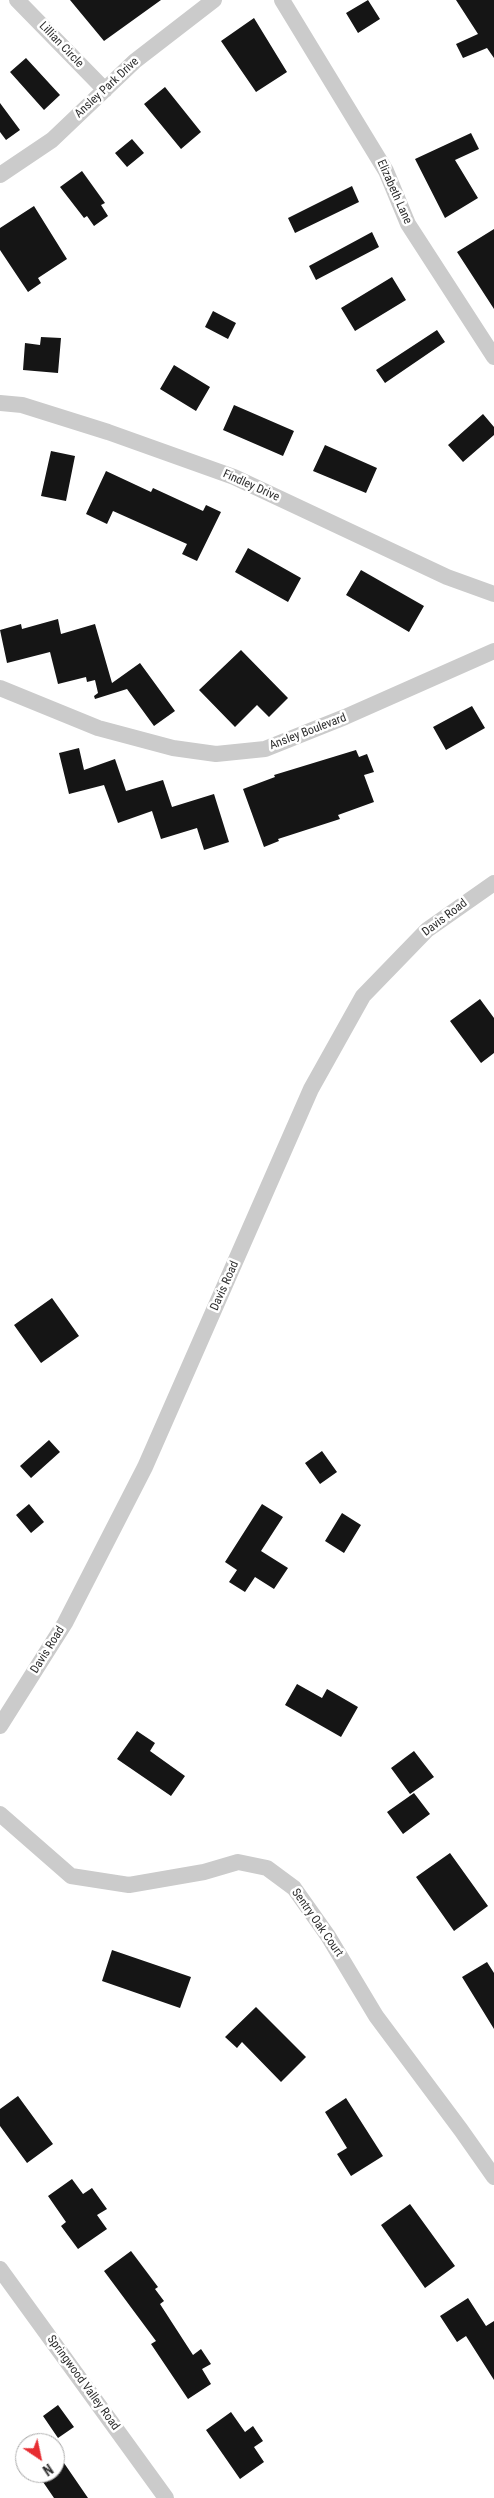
<!DOCTYPE html>
<style>
body{margin:0}
#map{position:relative;width:494px;height:2498px;overflow:hidden;background:#fff;font-family:"Roboto Condensed",sans-serif}
canvas{display:block}
.north{position:absolute;left:15px;top:2433px;width:50px;height:50px;box-sizing:border-box;background:#fff;border:1px solid #ababab;border-radius:50%;rotate:146deg;font-size:14px;font-weight:700;line-height:20px;text-align:center;color:#2e2e2e}
.north::after{content:'';display:block;margin:auto;width:18px;height:22px;background:#e72d32;clip-path:polygon(50% 0,100% 100%,50% 72%,0 100%)}
</style>
<div id="map">
<canvas width="494" height="2498"></canvas>
<div class="north">N</div>
</div>
<script>
const context = document.querySelector('canvas').getContext('2d');
context.lineJoin = 'round';
function fill(path, color) { context.fillStyle = color; context.fill(path, 'evenodd'); }
const poly = rows => new Path2D(rows.map(r => 'M' + r).join(''));
function trace(path, color, width, dash) { context.strokeStyle = color; context.lineWidth = width; context.lineCap = dash ? 'butt' : 'round'; context.setLineDash(dash || []); context.stroke(path); }
function label(font, color, halo, rows, align = 'center') {
  context.font = font + ' "Roboto Condensed",sans-serif'; context.lineWidth = 5; context.setLineDash([]); context.textBaseline = 'middle'; context.strokeStyle = halo; context.fillStyle = color; for (const [text, x, y, turn = 0] of rows) {
    context.save(); context.translate(x, y); context.rotate((+turn || 0) * Math.PI / 180); context.textAlign = isNaN(turn) ? turn : align; if (halo) context.strokeText(text, 0, 0); context.fillText(text, 0, 0); context.restore();
  }
}
const building = poly([
 [70,0,161,0,104,41],
 [368,0,380,19,358,33,346,13],
 [456,0,494,0,494,58,487,48,463,58,456,44,478,34],
 [254,18,287,72,256,92,221,41],
 [26,58,60,95,44,110,10,72],
 [165,87,201,132,181,149,144,104],
 [0,103,20,130,6,140,0,132],
 [471,133,479,149,455,160,478,198,445,218,415,159],
 [132,139,144,153,127,167,115,153],
 [82,171,105,203,101,205,108,216,94,226,87,216,84,218,60,187],
 [352,186,359,202,295,233,288,218],
 [34,206,67,259,38,278,41,283,28,292,0,250,0,228],
 [494,229,494,309,457,252],
 [372,232,379,247,316,280,309,266],
 [392,277,406,300,355,331,341,308],
 [213,311,236,323,228,339,205,327],
 [437,330,445,342,385,383,376,370],
 [41,337,61,338,58,373,23,370,25,343,40,345],
 [174,365,210,387,196,411,160,389],
 [234,405,294,431,283,456,223,430],
 [483,414,494,427,494,435,463,462,448,445],
 [325,445,377,468,366,493,313,471],
 [51,451,75,456,66,501,41,496],
 [106,471,151,492,153,488,203,511,206,505,221,512,197,561,182,554,187,544,113,511,107,524,86,514],
 [248,548,301,578,288,602,235,572],
 [361,570,424,606,409,632,346,595],
 [58,619,61,634,95,624,112,683,140,663,175,711,154,726,127,689,95,699,94,696,98,693,95,680,87,682,86,677,58,684,50,652,7,663,0,630,21,624,22,629],
 [241,650,288,698,269,717,257,705,235,727,199,690],
 [472,706,485,728,446,750,433,727],
 [79,748,84,770,115,759,126,791,163,780,172,807,214,794,229,842,204,850,197,828,161,839,152,811,118,823,104,785,69,794,59,753],
 [356,750,359,757,367,754,374,772,364,775,374,802,338,815,340,819,278,839,279,841,264,847,243,789,275,777,274,775],
 [480,999,494,1018,494,1053,481,1063,450,1021],
 [52,1298,79,1336,41,1363,14,1325],
 [49,1440,60,1452,31,1478,20,1466],
 [322,1451,337,1472,320,1484,305,1463],
 [29,1504,44,1522,31,1533,16,1515],
 [262,1504,283,1517,261,1551,288,1568,274,1589,255,1577,245,1592,229,1582,237,1570,225,1562],
 [342,1513,361,1525,344,1553,325,1541],
 [297,1684,322,1698,327,1689,358,1707,341,1737,285,1705],
 [137,1731,155,1743,150,1751,185,1776,171,1796,117,1759],
 [414,1751,434,1777,410,1794,391,1768],
 [414,1793,430,1814,403,1834,387,1812],
 [450,1853,488,1906,454,1931,416,1877],
 [112,1950,191,1977,180,2008,102,1981],
 [487,1962,494,1973,494,2029,462,1977],
 [256,2007,306,2057,281,2082,242,2042,237,2048,225,2037],
 [18,2096,53,2144,27,2163,0,2126,0,2109],
 [346,2098,383,2156,351,2176,337,2154,347,2148,325,2112],
 [72,2179,83,2194,92,2188,107,2209,97,2215,107,2229,78,2249,61,2226,66,2222,48,2196],
 [410,2204,455,2266,425,2288,381,2225],
 [131,2251,158,2287,155,2289,164,2301,160,2304,193,2355,201,2349,211,2364,202,2369,211,2384,188,2399,151,2344,156,2341,104,2271],
 [468,2298,486,2326,494,2321,494,2380,466,2336,457,2342,440,2316],
 [58,2405,74,2427,58,2438,43,2416],
 [231,2412,245,2432,253,2426,263,2441,254,2447,264,2462,240,2479,206,2430],
 [64,2463,88,2498,54,2498,41,2479,50,2473,55,2473,55,2469]
]);
const street = poly([
 [17,0,105,90],
 [282,0,386,171,408,224,494,357],
 [0,175,52,140,135,61,214,0],
 [0,403,22,405,108,432,234,477,447,577,494,594],
 [0,688,98,728,173,748,216,754,265,749,345,717,494,651],
 [0,1726,65,1623,145,1467,311,1089,363,996,427,930,494,883],
 [0,1814,71,1876,129,1885,204,1872,238,1862,267,1868,294,1888,328,1936,376,2016,461,2130,494,2177],
 [0,2269,166,2498]
]);
const streetNames = [
 ["Lillian Circle",61,45,46],
 ["Ansley Park Drive",107,88,-43],
 ["Elizabeth Lane",394,192,66],
 ["Findley Drive",251,486,24],
 ["Ansley Boulevard",308,732,-21],
 ["Davis Road",445,918,-37],
 ["Davis Road",225,1286,-66],
 ["Davis Road",48,1650,-58],
 ["Sentry Oak Court",317,1923,55],
 ["Springwood Valley Road",83,2383,54]
];
fill(building, '#151515');
trace(street, '#cbcbcb', 16);
label('12px', '#2e2e2e', '#fff', streetNames);
</script>
